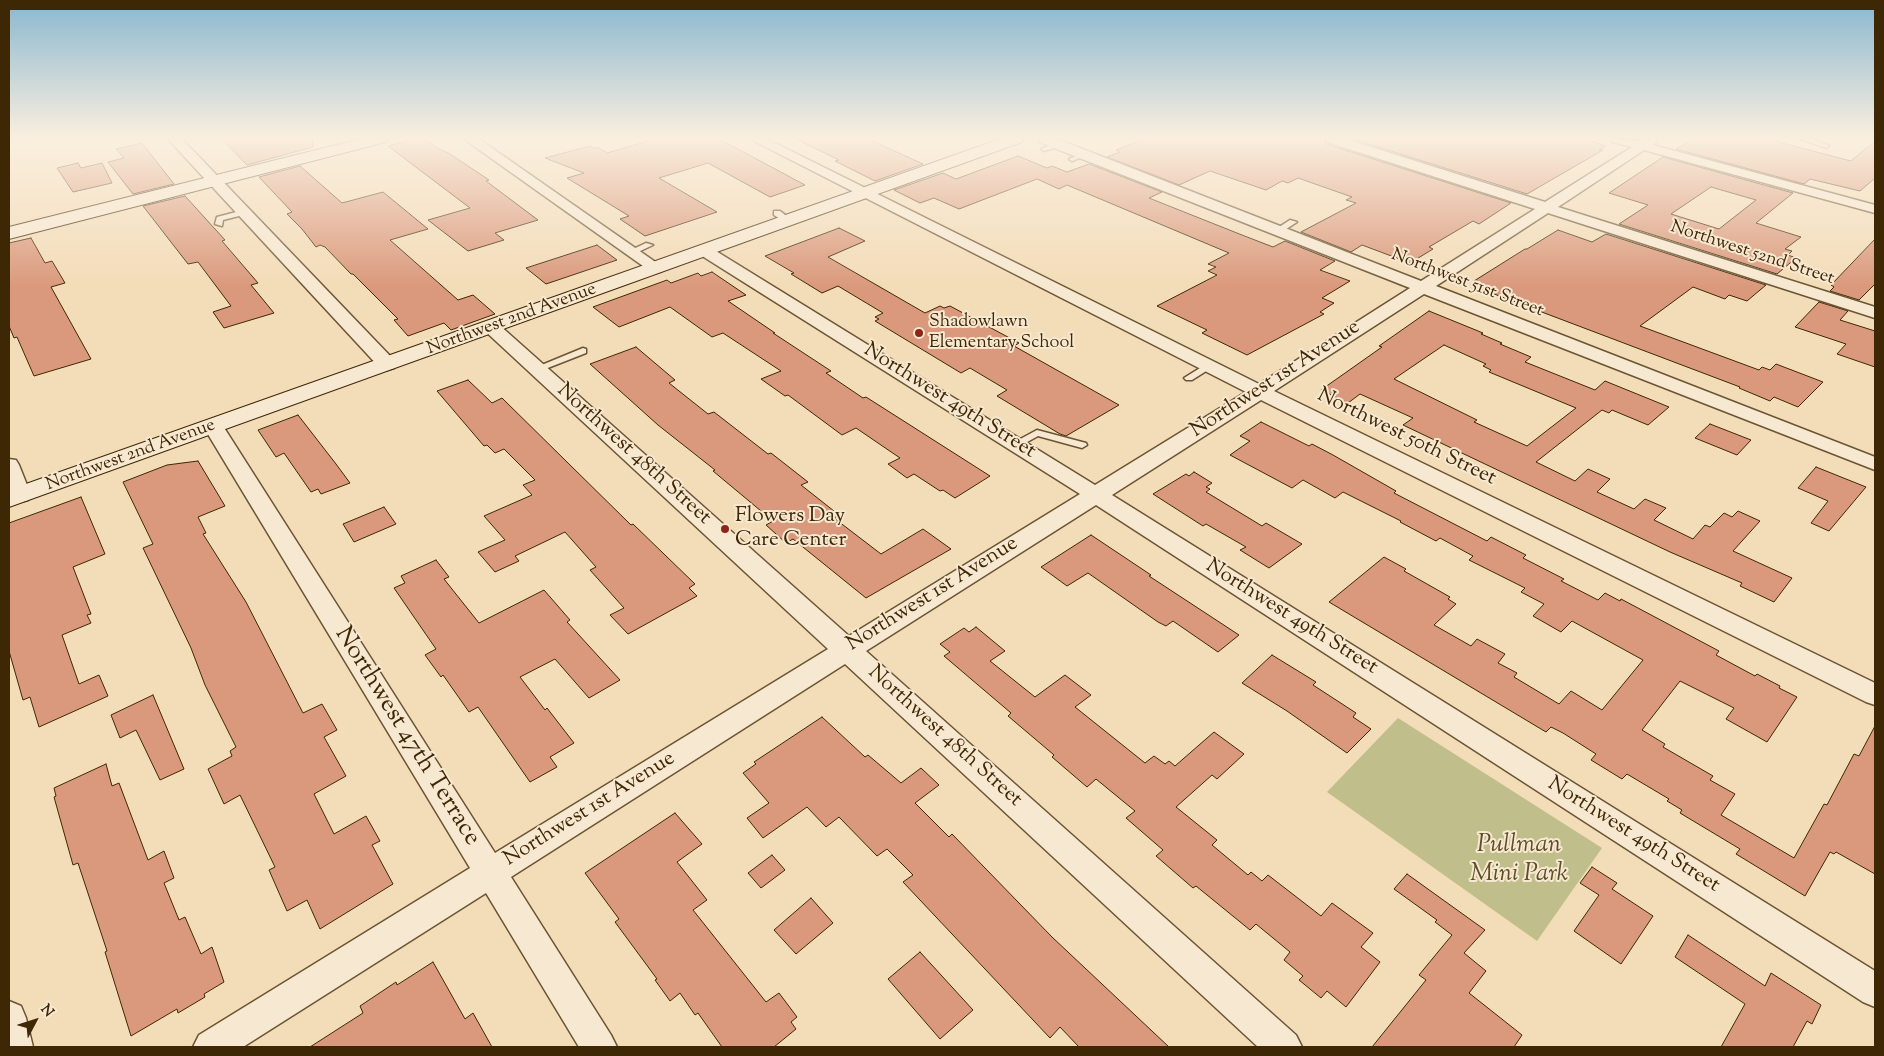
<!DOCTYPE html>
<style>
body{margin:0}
#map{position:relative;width:1884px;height:1056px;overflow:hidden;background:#f3dcb8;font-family:"Sorts Mill Goudy",serif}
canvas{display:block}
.frame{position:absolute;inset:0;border:10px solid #3e2704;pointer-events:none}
.north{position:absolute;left:10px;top:996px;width:50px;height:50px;-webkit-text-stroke:4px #f7e8d1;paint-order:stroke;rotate:50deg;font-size:14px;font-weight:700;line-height:20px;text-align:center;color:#3e2704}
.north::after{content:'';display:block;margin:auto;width:18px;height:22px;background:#3e2704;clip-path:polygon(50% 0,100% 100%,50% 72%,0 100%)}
</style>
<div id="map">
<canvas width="1884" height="1056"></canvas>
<div class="frame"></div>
<div class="north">N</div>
</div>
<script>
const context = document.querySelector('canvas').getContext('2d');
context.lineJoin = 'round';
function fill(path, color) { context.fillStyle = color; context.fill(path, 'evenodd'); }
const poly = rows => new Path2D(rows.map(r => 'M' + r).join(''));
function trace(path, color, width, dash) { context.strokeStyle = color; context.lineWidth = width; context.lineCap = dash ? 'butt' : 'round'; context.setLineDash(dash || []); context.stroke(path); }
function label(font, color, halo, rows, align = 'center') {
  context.font = font + ' "Sorts Mill Goudy",serif'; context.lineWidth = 4; context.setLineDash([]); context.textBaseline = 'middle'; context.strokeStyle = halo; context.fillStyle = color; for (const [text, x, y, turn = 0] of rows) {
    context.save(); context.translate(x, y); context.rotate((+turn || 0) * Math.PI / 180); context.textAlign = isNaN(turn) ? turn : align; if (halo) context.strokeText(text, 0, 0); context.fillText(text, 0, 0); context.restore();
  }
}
const green = poly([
 [1398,718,1602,848,1537,941,1327,792]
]);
const building = poly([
 [222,139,312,139,313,147,247,165,222,139],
 [414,139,425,139,435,147,450,154,489,180,486,181,538,220,495,233,504,240,468,251,428,220,470,208,388,146,414,139],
 [655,139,719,139,805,185,770,197,708,163,659,178,717,212,645,236,620,219,629,216,567,178,584,173,545,158,590,146,594,148,597,147,607,153,655,139],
 [796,139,868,139,923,164,875,181,835,161,839,160,796,139],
 [1144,139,1324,139,1326,144,1511,203,1479,224,1473,221,1429,247,1433,249,1410,263,1362,245,1351,252,1301,232,1356,203,1346,200,1352,197,1298,178,1288,183,1282,181,1266,190,1210,171,1179,185,1107,157,1120,152,1116,150,1144,139],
 [1353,139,1584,139,1606,146,1599,150,1603,150,1527,194,1353,139],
 [1693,139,1767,139,1851,161,1875,141,1875,178,1860,191,1810,179,1804,184,1676,149,1693,139],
 [142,143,174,184,133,194,108,162,124,158,116,149,142,143],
 [1018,156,1047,168,1052,166,1067,172,1089,164,1162,192,1149,198,1242,235,1273,247,1285,241,1335,261,1320,270,1350,281,1322,298,1334,303,1320,312,1324,314,1247,355,1202,333,1207,330,1157,306,1217,275,1208,271,1216,267,1208,264,1229,253,1067,185,1059,189,1037,179,959,209,934,198,920,203,894,190,943,173,956,179,1018,156],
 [1663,157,1793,193,1756,223,1801,237,1785,249,1792,251,1788,255,1796,258,1777,274,1619,224,1648,205,1609,193,1663,157],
 [1711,187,1756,200,1719,229,1671,214,1711,187],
 [78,163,81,168,102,163,112,183,73,192,57,168,78,163],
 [300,166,342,203,383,192,428,229,390,240,458,300,473,295,495,314,451,330,444,323,408,336,394,320,398,319,353,274,351,274,325,247,320,245,316,247,302,229,287,214,292,212,259,177,300,166],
 [185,196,225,240,222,241,258,283,251,285,274,313,224,328,213,312,231,306,198,262,188,264,143,206,185,196],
 [839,228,865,241,828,257,925,313,940,306,944,308,950,306,1019,343,1014,346,1119,405,1066,436,1060,434,997,396,1007,390,970,368,961,373,875,321,879,319,875,317,883,313,838,286,822,293,791,274,794,273,765,256,839,228],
 [1558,230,1592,242,1606,234,1766,285,1747,301,1729,295,1725,299,1693,287,1640,326,1759,370,1762,367,1770,370,1776,364,1823,382,1798,407,1774,397,1770,401,1739,388,1740,387,1473,286,1478,283,1474,281,1525,249,1527,249,1558,230],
 [31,238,45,263,52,261,65,283,51,287,91,359,34,376,17,337,14,338,9,326,9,243,31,238],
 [1875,239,1875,284,1859,300,1830,291,1834,287,1831,285,1875,239],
 [597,245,617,260,546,284,526,268,597,245],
 [712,272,746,295,728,301,775,333,773,333,831,371,826,373,863,398,866,397,990,476,955,498,943,490,940,491,914,474,907,478,888,464,900,458,856,428,842,435,788,395,785,396,761,379,781,371,723,333,712,337,670,307,619,327,593,307,667,280,671,283,698,273,701,276,712,272],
 [1819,302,1848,311,1840,320,1875,331,1875,367,1837,354,1846,344,1795,327,1819,302],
 [1429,311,1483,333,1481,334,1502,343,1500,344,1531,357,1525,362,1595,390,1605,381,1669,407,1648,425,1612,410,1609,413,1602,410,1536,462,1575,481,1588,469,1610,479,1597,492,1634,509,1645,499,1666,508,1654,520,1693,539,1705,525,1710,527,1724,513,1732,517,1738,511,1760,521,1733,551,1792,578,1774,602,1740,586,1742,583,1670,552,1403,425,1413,418,1360,394,1348,403,1321,390,1382,347,1379,346,1429,311],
 [1444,345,1486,364,1483,366,1491,370,1489,372,1576,408,1527,446,1474,422,1477,420,1394,379,1444,345],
 [636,347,675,380,669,383,708,414,714,412,768,454,771,453,808,482,801,485,839,515,834,518,881,554,923,529,951,549,866,598,793,539,786,543,766,525,773,521,713,471,715,470,658,425,590,364,636,347],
 [468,380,492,403,502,398,631,525,633,524,695,584,689,588,697,596,628,634,610,615,624,608,590,570,596,567,565,532,515,556,519,561,495,572,478,552,505,540,484,516,532,495,523,485,535,480,504,449,495,453,487,445,484,446,437,391,468,380],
 [298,415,336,464,350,483,321,494,318,489,311,492,284,453,276,457,258,430,298,415],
 [1261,422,1309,446,1312,444,1333,455,1396,491,1394,493,1487,541,1491,537,1526,555,1523,558,1564,579,1561,581,1598,600,1605,593,1620,601,1621,599,1719,651,1716,655,1755,676,1757,674,1780,686,1779,688,1797,697,1767,742,1726,719,1734,708,1680,681,1642,730,1665,744,1663,747,1713,776,1710,780,1735,794,1721,815,1794,858,1824,804,1827,805,1854,754,1859,756,1875,726,1875,874,1836,852,1834,854,1830,852,1805,896,1736,854,1740,849,1680,813,1682,810,1667,801,1669,799,1627,774,1622,779,1591,760,1596,754,1563,733,1551,727,1546,732,1329,602,1384,557,1406,569,1404,571,1450,597,1448,599,1456,604,1434,625,1471,646,1477,639,1505,654,1498,663,1517,673,1514,677,1559,704,1571,691,1602,710,1643,660,1572,621,1561,632,1533,616,1544,604,1521,592,1525,588,1469,560,1473,556,1440,538,1436,541,1400,522,1401,521,1343,492,1335,498,1303,480,1292,488,1230,455,1250,441,1240,436,1261,422],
 [1710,424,1751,440,1737,455,1695,438,1710,424],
 [198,461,225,506,198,517,206,533,203,534,246,602,303,713,322,704,337,730,324,737,346,776,314,794,334,834,366,816,380,841,372,845,393,884,320,929,307,900,287,911,269,870,275,867,240,795,224,804,208,769,232,756,230,751,236,747,205,685,191,648,143,548,153,544,123,482,167,465,198,461],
 [1816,467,1866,487,1829,531,1811,523,1828,501,1798,488,1816,467],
 [1194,472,1212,483,1206,487,1210,489,1206,492,1262,526,1266,523,1302,544,1269,568,1240,550,1246,547,1206,524,1203,526,1153,494,1186,474,1189,476,1194,472],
 [81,497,105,554,73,567,91,614,87,615,91,623,62,635,79,684,99,675,108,696,39,727,30,697,23,700,9,651,9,523,81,497],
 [384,507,396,524,354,542,343,524,384,507],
 [1091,535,1151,575,1149,576,1239,635,1218,652,1173,621,1166,626,1158,622,1088,573,1067,586,1041,567,1091,535],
 [436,560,449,577,444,579,479,623,544,590,570,620,567,622,620,680,589,698,555,659,520,677,545,710,547,708,574,743,550,757,557,767,530,782,478,707,469,712,443,675,441,677,425,655,436,649,394,588,405,583,401,576,436,560],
 [976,627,1005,651,990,661,1035,697,1065,675,1091,695,1075,707,1145,763,1154,756,1165,764,1169,761,1175,766,1214,732,1244,754,1217,779,1212,775,1176,807,1217,840,1212,845,1248,875,1251,872,1262,881,1268,875,1321,916,1332,903,1373,933,1361,947,1380,962,1346,1007,1327,991,1321,998,1299,980,1303,976,1284,960,1290,952,1256,924,1250,930,1196,886,1193,888,1156,856,1163,850,1126,818,1135,811,1096,779,1087,787,1052,757,1054,755,1008,716,1011,713,944,656,950,652,940,644,964,628,969,632,976,627],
 [1272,655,1316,682,1313,685,1356,713,1353,717,1371,729,1347,753,1287,711,1242,683,1272,655],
 [153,695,184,769,160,780,136,730,120,738,111,715,153,695],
 [822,717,865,757,868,755,901,783,921,768,939,785,915,803,949,837,952,834,1052,937,1169,1047,1079,1047,1060,1027,1050,1038,903,882,913,875,887,849,877,856,839,817,826,827,807,807,763,838,747,818,769,803,743,773,756,764,754,762,822,717],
 [106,764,112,786,119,783,148,860,164,851,174,878,164,883,179,920,185,917,201,954,212,947,224,982,204,994,205,997,178,1013,177,1009,131,1036,105,952,107,951,78,863,73,865,54,797,56,796,54,788,106,764],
 [675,813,702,844,677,862,707,900,693,910,766,1002,779,993,797,1017,791,1022,796,1029,774,1047,722,1047,698,1013,695,1015,680,993,670,1001,655,980,657,979,615,922,619,919,585,873,675,813],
 [772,855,785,870,761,888,748,873,772,855],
 [1592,867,1617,883,1612,889,1653,916,1621,964,1574,931,1599,895,1580,883,1592,867],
 [1407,874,1485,930,1464,953,1486,971,1469,993,1522,1035,1514,1047,1372,1047,1426,980,1419,975,1452,935,1435,922,1437,920,1394,889,1407,874],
 [811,898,833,923,796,954,774,930,811,898],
 [1688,935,1765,986,1771,973,1821,1005,1812,1024,1807,1021,1793,1047,1721,1047,1745,1004,1675,957,1688,935],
 [920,952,973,1010,940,1039,888,979,920,952],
 [433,962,465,1019,473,1013,492,1047,310,1047,363,1013,360,1006,396,982,397,985,433,962]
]);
const lane = poly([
 [1801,139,1812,139,1829,146,1826,148,1801,139],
 [1058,143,1061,145,1060,146,1044,151,1041,149,1058,143],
 [1082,154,1087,155,1072,161,1069,159,1082,154],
 [244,210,247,210,247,214,223,220,222,226,215,224,217,217,244,210],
 [774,211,780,211,793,221,786,223,774,215,774,211],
 [1290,220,1297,222,1280,233,1273,231,1290,220],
 [646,243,653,245,636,253,629,251,646,243],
 [583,348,586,349,586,353,540,371,534,371,532,369,583,348],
 [1208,363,1213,366,1211,368,1192,380,1186,380,1184,378,1208,363],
 [1037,430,1086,443,1087,445,1082,448,1038,436,1020,446,1016,447,1011,444,1037,430]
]);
const street = poly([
 [168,139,182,139,394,360,396,364,394,368,387,370,380,368,168,139],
 [464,139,479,139,664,268,662,271,656,273,650,271,464,139],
 [750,139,767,139,1259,384,1410,288,1039,142,1038,139,1057,139,1421,281,1535,209,1327,142,1326,139,1346,139,1545,202,1632,147,1612,142,1611,139,1640,141,1644,139,1659,139,1653,145,1875,205,1875,213,1644,150,1558,207,1875,307,1875,318,1548,213,1436,286,1875,457,1875,470,1424,294,1274,391,1875,683,1875,705,1866,702,1261,400,1112,495,1875,971,1875,1007,1863,1002,1096,505,866,651,1296,1035,1302,1047,1258,1047,845,664,511,877,611,1035,617,1047,579,1047,486,893,243,1047,193,1047,199,1035,470,868,203,426,206,422,213,420,220,422,223,426,495,853,828,649,485,331,482,327,485,323,491,322,497,323,849,636,1080,494,699,254,697,251,699,248,711,248,1095,485,1246,392,750,139],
 [9,459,16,460,19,465,31,495,28,500,20,502,12,500,9,495,9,459],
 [9,1001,21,1006,26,1018,33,1047,9,1047,9,1001]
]);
const secondary = poly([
 [360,139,388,139,386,142,9,239,9,227,360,139],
 [1000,139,1024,139,1022,142,9,507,9,490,1000,139]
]);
const markers = [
 [919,333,5,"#8f2418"],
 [725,529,5,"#8f2418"]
];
const farStreetnames = [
 ["Northwest 52nd Street",1752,254,18],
 ["Northwest 51st Street",1467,284,21],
 ["Northwest 2nd Avenue",512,320,-20],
 ["Northwest 2nd Avenue",131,456,-20]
];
const farPoinames = [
 ["Shadowlawn",929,323],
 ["Elementary School",929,344]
];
const streetNames = [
 ["Northwest 1st Avenue",1276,380,-33],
 ["Northwest 49th Street",949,402,32],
 ["Northwest 50th Street",1406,438,26],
 ["Northwest 48th Street",633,455,42],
 ["Northwest 1st Avenue",933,595,-32],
 ["Northwest 49th Street",1291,618,32],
 ["Northwest 48th Street",944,737,42],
 ["Northwest 1st Avenue",590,810,-32],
 ["Northwest 49th Street",1633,836,32]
];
const poiNames = [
 ["Flowers Day",735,517],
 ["Care Center",735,541]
];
const nearStreetnames = [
 ["Northwest 47th Terrace",406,737,58]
];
const nearParknames = [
 ["Pullman",1519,847],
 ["Mini Park",1519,876]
];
fill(green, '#c0bf8b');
fill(building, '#da997c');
trace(building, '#3e2704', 1);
trace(lane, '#6b5431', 3);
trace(street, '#6b5431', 3);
trace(secondary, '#3e2704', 2);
fill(lane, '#f7e8d1');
fill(street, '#f7e8d1');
fill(secondary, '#f7e8d1');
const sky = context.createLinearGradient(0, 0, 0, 287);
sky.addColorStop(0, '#8ab7cf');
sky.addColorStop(0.48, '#faefdf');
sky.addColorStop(1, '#faefdf00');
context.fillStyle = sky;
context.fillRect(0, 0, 1884, 287);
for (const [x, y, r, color] of markers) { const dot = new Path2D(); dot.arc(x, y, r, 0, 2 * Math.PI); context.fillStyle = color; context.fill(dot); trace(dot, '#f7e8d1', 2); }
label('18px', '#3e2704', '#f7e8d1', farStreetnames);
label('18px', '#3e2704', '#f7e8d1', farPoinames, 'left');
label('21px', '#3e2704', '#f7e8d1', streetNames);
label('21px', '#3e2704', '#f7e8d1', poiNames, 'left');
label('25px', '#3e2704', '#f7e8d1', nearStreetnames);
label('italic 25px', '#5e4d26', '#f7e8d1', nearParknames);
</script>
